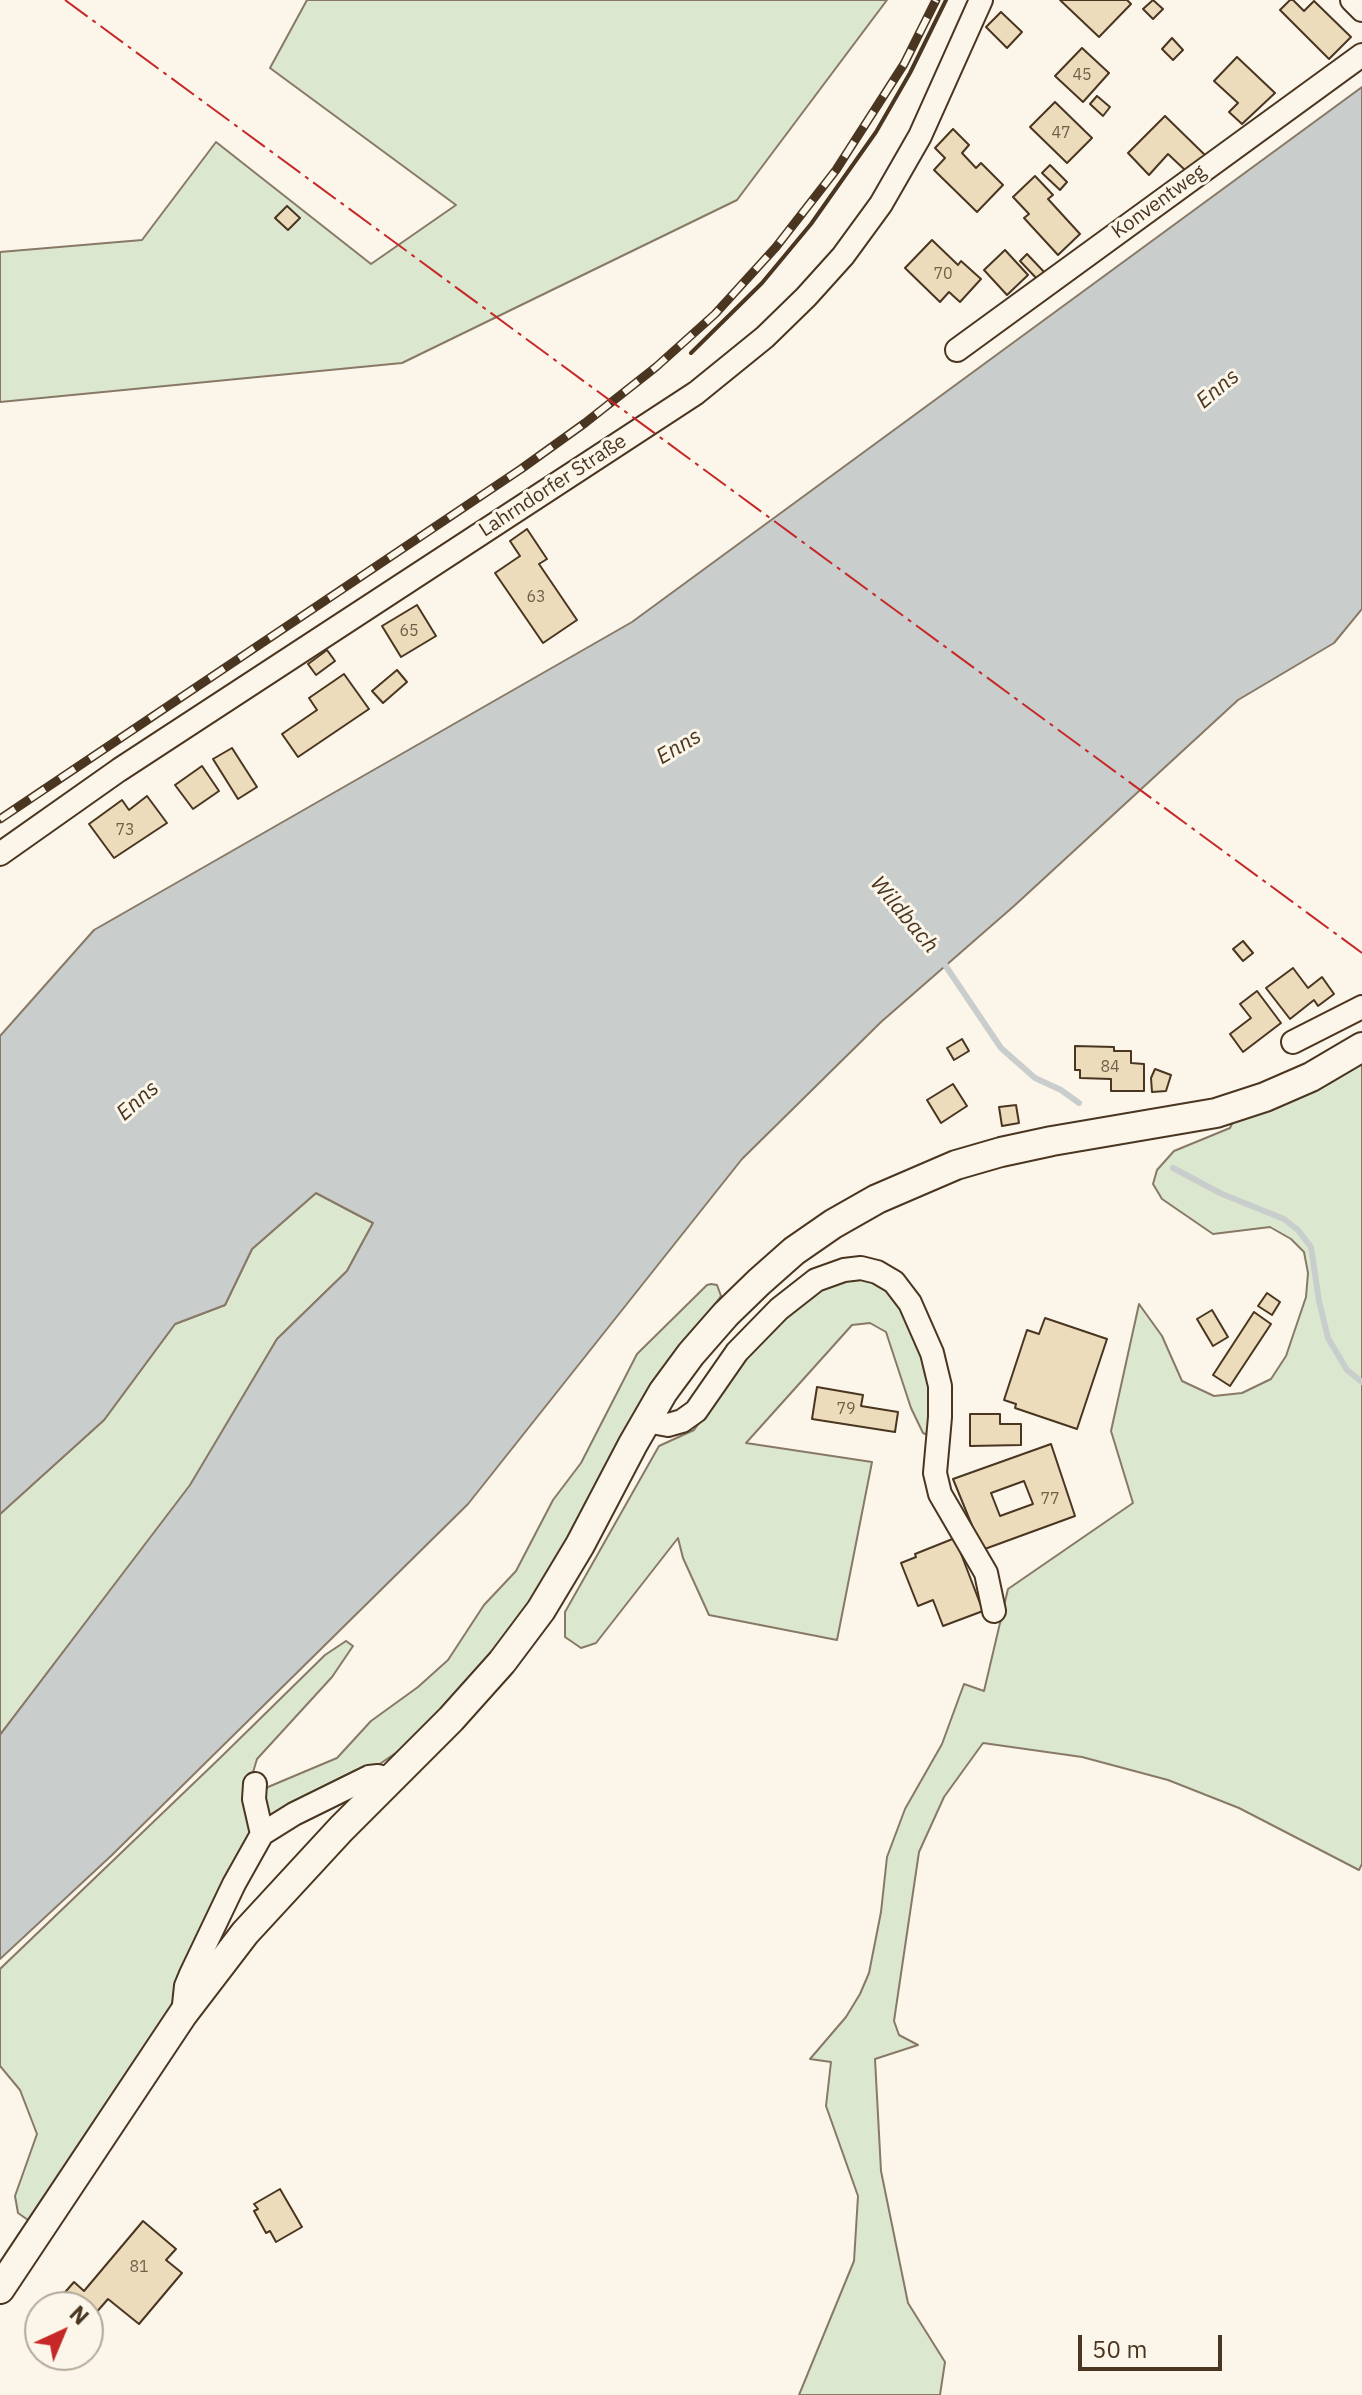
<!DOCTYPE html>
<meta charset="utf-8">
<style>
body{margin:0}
#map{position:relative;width:1362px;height:2395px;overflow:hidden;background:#fbf6e9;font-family:"IBM Plex Sans",sans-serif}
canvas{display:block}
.north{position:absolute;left:24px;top:2291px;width:80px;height:80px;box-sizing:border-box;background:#fbf6e9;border:2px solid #b4a999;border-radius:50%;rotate:44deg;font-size:22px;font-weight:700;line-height:32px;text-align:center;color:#4a3520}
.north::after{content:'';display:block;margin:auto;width:28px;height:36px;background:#c62828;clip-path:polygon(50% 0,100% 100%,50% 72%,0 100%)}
.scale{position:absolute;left:1078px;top:2335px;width:144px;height:36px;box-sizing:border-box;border:4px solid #4a3520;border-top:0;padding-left:10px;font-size:24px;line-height:28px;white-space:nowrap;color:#4a3520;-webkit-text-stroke:6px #fbf6e9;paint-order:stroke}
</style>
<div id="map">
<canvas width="1362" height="2395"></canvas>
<div class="north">N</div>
<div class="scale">50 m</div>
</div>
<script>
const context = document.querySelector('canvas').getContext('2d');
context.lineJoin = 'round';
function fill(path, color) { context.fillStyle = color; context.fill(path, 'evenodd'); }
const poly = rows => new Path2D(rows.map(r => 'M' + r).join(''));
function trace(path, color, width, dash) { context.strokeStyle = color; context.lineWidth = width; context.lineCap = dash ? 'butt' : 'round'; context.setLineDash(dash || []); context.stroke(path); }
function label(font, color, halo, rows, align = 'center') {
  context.font = font + ' "IBM Plex Sans",sans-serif'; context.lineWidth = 6; context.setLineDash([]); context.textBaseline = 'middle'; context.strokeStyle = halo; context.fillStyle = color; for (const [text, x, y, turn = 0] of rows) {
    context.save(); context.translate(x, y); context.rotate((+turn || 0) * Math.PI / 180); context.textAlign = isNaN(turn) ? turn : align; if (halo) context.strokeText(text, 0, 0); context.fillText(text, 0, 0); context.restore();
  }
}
const green = poly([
 [307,0,887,0,737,200,402,363,0,402,0,252,142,240,216,142,371,264,456,205,270,68,307,0],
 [1362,1064,1362,1864,1359,1870,1239,1808,1168,1780,1082,1757,983,1743,944,1797,919,1852,894,2021,899,2035,918,2045,875,2059,881,2171,908,2303,945,2362,940,2395,799,2395,854,2261,858,2196,826,2106,831,2062,810,2059,846,2017,860,1994,869,1973,881,1912,887,1857,905,1809,942,1744,964,1684,984,1691,1008,1589,1133,1503,1111,1431,1139,1304,1162,1336,1182,1381,1214,1396,1242,1393,1271,1379,1286,1356,1306,1297,1308,1273,1304,1252,1291,1239,1270,1227,1213,1234,1162,1199,1153,1184,1157,1170,1174,1151,1230,1128,1235,1117,1328,1084,1362,1064],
 [316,1193,373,1223,347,1271,277,1339,191,1485,0,1735,0,1514,104,1420,175,1324,225,1305,252,1249,316,1193],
 [857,1272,887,1282,933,1367,928,1435,923,1433,911,1408,886,1332,870,1323,852,1325,746,1443,872,1462,837,1640,709,1615,683,1558,678,1538,596,1643,581,1648,565,1637,565,1612,659,1446,694,1430,714,1403,730,1373,802,1298,857,1272],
 [711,1284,717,1285,721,1296,706,1317,542,1586,488,1659,433,1721,403,1748,371,1770,265,1823,262,1793,268,1787,337,1758,371,1721,418,1687,448,1660,484,1605,516,1571,553,1500,581,1463,637,1354,707,1285,711,1284],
 [346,1641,353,1646,332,1677,257,1759,251,1779,258,1830,173,2008,28,2220,18,2213,15,2196,37,2134,20,2090,0,2066,0,1969,220,1758,325,1655,346,1641]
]);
const water = poly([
 [1362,87,1362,609,1334,643,1238,700,1014,906,881,1022,742,1159,468,1504,112,1855,0,1959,0,1735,190,1485,277,1339,347,1271,373,1223,316,1193,252,1249,225,1305,175,1324,104,1420,0,1514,0,1036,94,930,632,622,1362,87]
]);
const stream = poly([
 [943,962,1001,1048,1035,1078,1061,1090,1079,1103],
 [1173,1168,1222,1194,1284,1219,1298,1230,1311,1247,1319,1301,1328,1338,1347,1370,1362,1382]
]);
const building = poly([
 [1060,0,1127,0,1131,4,1099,37,1060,0],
 [1153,0,1163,9,1153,19,1143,9,1153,0],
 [1290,0,1293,0,1304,11,1314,1,1351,37,1329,59,1280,10,1290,0],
 [1001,12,1022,32,1007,48,986,27,1001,12],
 [1172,38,1183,50,1173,60,1162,49,1172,38],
 [1082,48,1109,73,1083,102,1055,76,1082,48],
 [1237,57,1275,93,1242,124,1229,112,1238,103,1214,81,1237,57],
 [1097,96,1110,107,1103,116,1090,104,1097,96],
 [1055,102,1092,138,1067,163,1030,127,1055,102],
 [1165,116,1206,156,1186,171,1168,154,1149,175,1128,153,1165,116],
 [953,129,969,145,962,153,976,168,981,163,1003,185,977,212,934,170,945,158,935,148,953,129],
 [1050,165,1067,182,1060,190,1042,173,1050,165],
 [1035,176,1053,195,1048,199,1080,234,1058,255,1024,218,1029,214,1013,197,1035,176],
 [287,206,300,218,288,230,275,218,287,206],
 [932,240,958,265,961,261,981,279,960,302,949,292,940,302,905,268,932,240],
 [1005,250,1028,275,1007,295,984,270,1005,250],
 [1027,254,1046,274,1039,281,1020,261,1027,254],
 [527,529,547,559,539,564,577,620,543,643,495,573,520,556,510,541,527,529],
 [417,605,436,636,401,657,382,626,417,605],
 [327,650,335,661,316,675,308,664,327,650],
 [397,670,407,682,383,703,372,691,397,670],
 [344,674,369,709,298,757,282,734,317,710,309,698,344,674],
 [232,748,257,787,238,799,213,759,232,748],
 [202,766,219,791,193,809,175,785,202,766],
 [147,796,167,823,114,858,89,824,122,800,129,810,147,796],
 [1243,941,1253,953,1243,961,1233,949,1243,941],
 [1293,968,1308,988,1322,977,1334,994,1318,1006,1314,1000,1290,1019,1266,988,1293,968],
 [1257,991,1281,1023,1243,1052,1230,1034,1251,1018,1240,1004,1257,991],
 [962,1039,969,1051,954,1060,947,1048,962,1039],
 [1075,1046,1114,1047,1114,1051,1131,1051,1131,1063,1144,1064,1144,1091,1111,1091,1111,1079,1080,1078,1080,1070,1075,1070,1075,1046],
 [1155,1069,1171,1075,1166,1091,1152,1092,1151,1078,1155,1069],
 [953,1084,967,1106,941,1123,927,1100,953,1084],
 [1016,1105,1019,1123,1002,1126,999,1107,1016,1105],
 [1267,1293,1280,1302,1272,1315,1258,1306,1267,1293],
 [1212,1310,1228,1337,1213,1346,1197,1319,1212,1310],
 [1254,1312,1271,1324,1230,1386,1213,1375,1254,1312],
 [1045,1318,1107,1339,1077,1429,1015,1408,1016,1404,1004,1400,1027,1330,1039,1334,1045,1318],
 [817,1387,863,1395,861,1406,898,1412,895,1432,812,1419,817,1387],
 [970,1414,1000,1414,1000,1424,1021,1424,1021,1445,970,1446,970,1414],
 [1051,1444,1075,1516,982,1550,953,1479,1051,1444],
 [1024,1481,1033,1504,1000,1516,991,1493,1024,1481],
 [955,1538,983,1611,943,1626,933,1600,918,1606,901,1563,916,1557,915,1554,955,1538],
 [280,2189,302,2227,276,2242,270,2231,266,2233,254,2211,258,2209,254,2204,280,2189],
 [143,2221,176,2249,166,2260,182,2273,139,2324,108,2299,88,2322,88,2307,53,2306,74,2282,84,2291,143,2221]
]);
const minor = poly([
 [1352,0,1362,10],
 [957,350,1362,55],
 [0,854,119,770,696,393,765,337,806,297,843,256,881,204,920,136,981,0],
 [1293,1042,1362,1007],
 [646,1421,668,1425,682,1421,696,1411,737,1352,779,1309,816,1280,844,1270,861,1268,877,1272,894,1282,910,1303,932,1353,940,1386,940,1417,935,1473,940,1494,986,1573,994,1611],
 [255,1784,254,1799,262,1834],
 [183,2014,186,1986,191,1974,234,1884,262,1834,294,1814,369,1777,378,1776,390,1780]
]);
const major = poly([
 [0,2289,183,2014,245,1933,341,1829,451,1719,502,1662,541,1610,580,1545,633,1444,663,1392,691,1354,726,1314,759,1282,794,1251,833,1224,877,1199,956,1165,1001,1152,1052,1141,1216,1113,1265,1097,1311,1077,1362,1047]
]);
const rail = poly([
 [0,819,521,469,585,423,656,367,715,314,776,247,836,170,904,64,936,0]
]);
const wall = poly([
 [691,353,762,283,811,224,876,132,910,73,946,0]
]);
const power = poly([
 [65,0,1362,953]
]);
const numberNames = [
 ["45",1082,75],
 ["47",1061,133],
 ["70",943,274],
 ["63",536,597],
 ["65",409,631],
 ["73",125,830],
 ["84",1110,1067],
 ["79",846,1409],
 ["77",1050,1499],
 ["81",139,2267]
];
const streetNames = [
 ["Konventweg",1159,202,-36],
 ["Lahrndorfer Straße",553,486,-33]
];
const waterNames = [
 ["Enns",1218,389,-40],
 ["Enns",679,747,-31],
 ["Wildbach",904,915,50],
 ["Enns",138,1101,-41]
];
fill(green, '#dce7d0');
trace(green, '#887966', 2);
fill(water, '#c9cecd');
trace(water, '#887966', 2);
trace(stream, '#c9cecd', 6);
fill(building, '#ecdcbc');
trace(building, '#4a3520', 2);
trace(minor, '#4a3520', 26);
trace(major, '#4a3520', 32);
trace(minor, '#fbf6e9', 22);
trace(major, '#fbf6e9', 28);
trace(rail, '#4a3520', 9);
trace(rail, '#fbf6e9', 6, [18]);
trace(wall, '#4a3520', 4);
trace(power, '#c62828', 2, [28, 6, 4, 6]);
label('16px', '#725f47', null, numberNames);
label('20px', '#4a3520', '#fbf6e9', streetNames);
label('italic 22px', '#4a3520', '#fbf6e9', waterNames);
</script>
